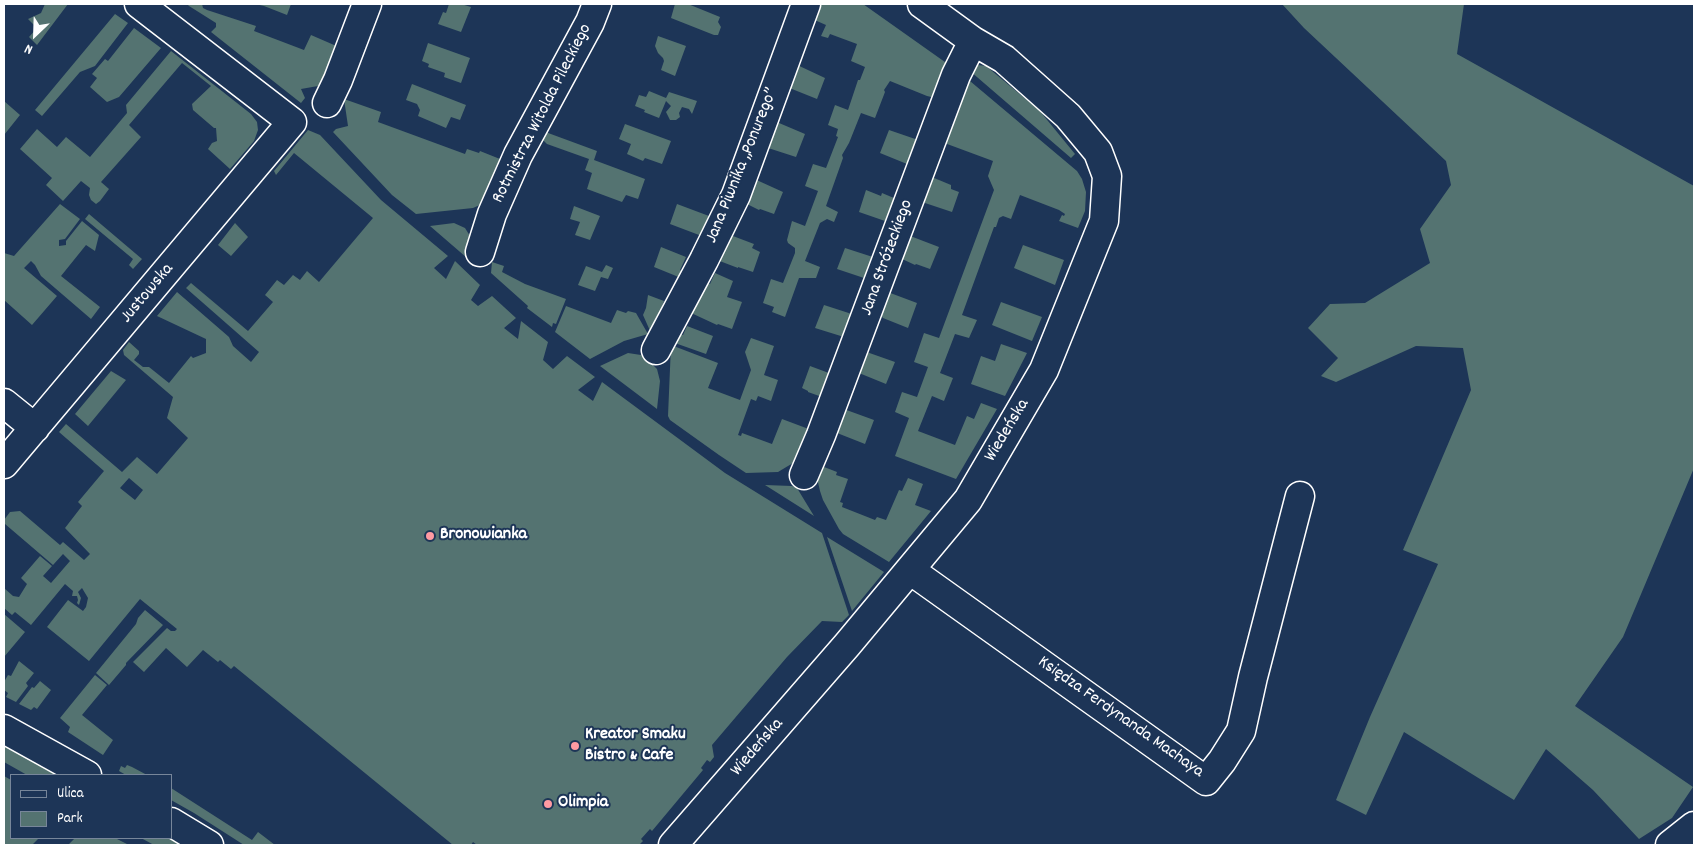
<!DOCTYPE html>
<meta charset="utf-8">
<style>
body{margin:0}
#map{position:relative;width:1698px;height:849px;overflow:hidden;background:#1d3557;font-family:Dekko,sans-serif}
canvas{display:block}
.frame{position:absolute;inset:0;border:5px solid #fff;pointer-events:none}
.legend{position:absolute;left:10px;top:774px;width:162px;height:65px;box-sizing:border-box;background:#1d3557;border:1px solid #77869a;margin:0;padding:6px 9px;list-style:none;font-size:15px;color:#fff}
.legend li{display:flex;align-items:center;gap:10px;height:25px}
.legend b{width:25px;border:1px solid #77869a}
.north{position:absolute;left:10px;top:10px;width:50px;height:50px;-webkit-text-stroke:4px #1d3557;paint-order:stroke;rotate:204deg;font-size:14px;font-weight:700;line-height:20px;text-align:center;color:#fff}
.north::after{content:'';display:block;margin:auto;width:18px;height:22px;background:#fff;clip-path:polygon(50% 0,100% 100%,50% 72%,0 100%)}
</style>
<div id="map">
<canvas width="1698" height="849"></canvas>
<div class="frame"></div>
<ul class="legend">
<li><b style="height:6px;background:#1d3557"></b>Ulica</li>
<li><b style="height:14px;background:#547371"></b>Park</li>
</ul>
<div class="north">N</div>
</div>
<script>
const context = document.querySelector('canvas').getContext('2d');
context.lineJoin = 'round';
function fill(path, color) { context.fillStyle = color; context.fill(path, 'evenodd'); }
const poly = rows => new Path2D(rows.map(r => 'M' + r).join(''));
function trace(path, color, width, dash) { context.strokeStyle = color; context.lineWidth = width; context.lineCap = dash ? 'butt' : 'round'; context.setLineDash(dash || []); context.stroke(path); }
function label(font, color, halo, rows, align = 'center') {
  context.font = font + ' Dekko,sans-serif'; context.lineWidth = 4; context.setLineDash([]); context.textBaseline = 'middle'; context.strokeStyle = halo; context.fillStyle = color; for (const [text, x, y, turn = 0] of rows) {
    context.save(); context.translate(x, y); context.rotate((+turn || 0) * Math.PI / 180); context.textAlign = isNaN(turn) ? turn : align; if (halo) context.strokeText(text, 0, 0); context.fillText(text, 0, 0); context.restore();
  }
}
const green = poly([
 [45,4,68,4,37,45,29,37,37,28,28,19,41,13],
 [187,4,202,4,203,8,207,10,256,26,254,31,304,50,311,35,341,48,332,73,318,86,301,89,305,98,301,103,211,32,216,27,216,23,189,6],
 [255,4,291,4,287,15,264,6],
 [449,4,461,4,471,7,461,32,438,24,443,12,446,13],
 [675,4,688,4,720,17,718,22,721,27,718,35,714,35,671,18],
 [815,4,863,4,952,67,940,99,927,96,890,81,884,90,885,92,875,118,861,113,849,143,842,155,843,158,826,206,838,212,834,222,827,219,820,223,805,261,820,267,816,278,799,278,785,317,772,312,774,307,763,303,771,279,783,283,795,253,795,248,788,243,787,240,792,221,805,226,818,191,805,186,813,164,826,168,838,137,836,136,838,129,828,125,835,105,848,110,858,80,860,80,865,67,851,61,857,44,830,34,828,38,821,36,826,25,810,18],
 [1282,4,1464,4,1457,54,1694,186,1694,468,1623,637,1575,706,1693,787,1672,818,1639,839,1593,790,1546,749,1514,800,1404,732,1366,815,1336,800,1370,717,1438,564,1403,550,1471,390,1463,348,1416,346,1336,382,1321,376,1338,358,1308,328,1330,304,1365,303,1430,263,1420,229,1451,185,1446,161,1304,28],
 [115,14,128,23,95,66,80,72,42,116,35,110],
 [134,28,161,48,119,97,107,102,90,87,97,78,92,74,105,59,108,61],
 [658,36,686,46,675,76,661,70,664,61,663,58,658,53,655,46],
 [428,43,470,58,461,83,444,77,445,73,428,67,429,64,422,61],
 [171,51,251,114,257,122,258,130,254,141,230,169,208,149,212,143,217,141,216,128,214,128,193,110,192,104,211,86,182,63,129,125,141,137,101,182,109,189,100,201,96,204,91,200,89,195,90,188,81,181,63,201,46,185,52,178,20,149,37,129,57,147,66,137,90,157,127,113,126,105],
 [793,63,825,78,817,99,787,87],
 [978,65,986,66,1039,110,1075,154,1071,158,970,71],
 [964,76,1077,171,1082,179,1086,192,1085,211,1078,228,1059,221,1062,215,1064,216,1065,214,1059,210,1020,195,1011,219,1003,216,999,218,996,227,994,227,962,315,977,320,969,338,955,334,940,373,953,378,944,401,932,396,918,431,955,445,967,416,974,419,981,403,997,409,956,479,895,456,909,418,895,412,902,392,917,397,928,367,914,362,924,333,939,338,994,190,988,176,993,161,939,141],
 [412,84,466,105,460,120,451,117,446,128,418,116,420,110,417,104,406,100],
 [649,91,666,98,669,92,697,101,692,114,689,109,682,107,679,113,680,117,676,120,670,120,666,112,671,106,666,101,659,118,644,112,645,110,635,106,639,95,646,97],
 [344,99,381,112,378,122,465,154,467,149,479,153,480,151,505,161,482,204,473,208,416,214,392,195,333,132,336,129,348,126],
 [4,101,20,115,4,135],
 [772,120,805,134,796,157,765,147],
 [625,124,671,141,662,164,645,158,643,161,627,154,631,144,619,139],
 [308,130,320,135,381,200,448,256,434,268,446,279,455,261,480,285,471,300,478,306,492,296,516,318,504,328,518,339,521,321,548,342,543,360,553,369,567,356,595,377,578,390,593,401,602,382,725,473,822,533,849,615,842,622,822,621,787,657,712,745,714,757,710,762,707,760,701,768,703,770,652,831,650,829,641,839,643,841,639,845,477,845,473,842,471,845,453,845,234,666,231,669,220,660,218,662,203,650,187,667,166,648,144,672,133,662,167,628,171,631,175,631,177,629,140,599,89,661,47,627,68,600,83,611,86,607,88,598,82,588,78,592,81,598,79,605,77,603,78,600,77,596,72,596,73,591,65,584,31,625,15,612,12,615,4,608,4,588,13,596,19,597,27,584,21,578,40,556,52,566,43,576,51,583,70,561,63,554,53,565,5,524,4,525,4,520,10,512,20,511,60,545,63,542,84,560,90,554,65,528,82,506,78,502,104,471,59,432,66,424,122,472,137,457,157,474,188,438,167,418,173,397,124,355,123,350,129,342,139,351,139,354,134,360,143,367,149,367,169,383,191,356,193,358,206,353,206,339,157,316,177,292,229,337,233,346,251,362,259,352,186,288,191,283,248,331,273,302,265,295,277,280,284,285,293,275,300,280,307,271,319,282,373,218,294,153,276,175,274,171],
 [129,478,143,490,135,500,120,488],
 [540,130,597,151,594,160,645,179,638,199,626,195,622,202,587,189,592,173,585,170,589,159,547,144,540,137],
 [889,130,924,142,916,162,907,164,880,153],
 [927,175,951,185,951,189,959,192,952,212,925,203,920,194],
 [750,177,783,192,774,214,760,209,759,210,747,204,742,199],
 [866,190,881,196,882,193,901,201,895,217,885,221,859,212],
 [60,204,80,219,65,239,59,240,59,246,66,245,66,241,82,221,99,235,95,251,86,245,61,276,100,307,91,319,41,276,35,265,31,261,24,268,57,296,32,325,4,300,4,253,14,256],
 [677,204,709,216,705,227,711,230,707,238,670,224],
 [574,206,600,216,590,240,575,235,580,222,570,219],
 [89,214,142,259,133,269,129,265,133,259,85,219],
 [235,223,248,237,231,256,218,245],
 [454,223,465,228,470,236,474,253,474,264,430,226],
 [725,233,754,244,752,248,760,252,753,272,738,267,738,268,717,260],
 [905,234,939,247,930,269,916,264,915,265,900,258],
 [1023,245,1064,260,1055,285,1014,268],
 [661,247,686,257,680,270,689,275,686,280,654,267],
 [845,248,879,259,869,277,864,278,837,269],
 [492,262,504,266,502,272,525,284,566,299,556,324,553,323,552,327,527,308,528,306,491,273],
 [606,265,613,268,608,279,601,277,595,291,578,285,586,266,602,272],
 [715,273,733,281,727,297,742,302,732,329,718,324,717,325,689,312,701,280,710,284],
 [885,291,917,303,908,328,883,318,879,313],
 [648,295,664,301,661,309,669,312,651,333,643,315,646,308],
 [1001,302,1042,317,1032,341,992,325],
 [824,305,858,316,844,337,815,328],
 [566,306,611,323,617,310,626,313,628,311,636,313,648,334,624,341,590,359,555,332],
 [687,326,713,336,706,354,672,342,675,332,683,335],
 [751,338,774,346,764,375,778,380,771,401,758,396,756,401,751,399,738,435,741,436,742,433,772,444,782,419,814,431,798,460,778,472,746,473,719,455,670,420,668,416,671,345,718,363,708,388,740,400,751,370,745,352],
 [1001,344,1027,353,1005,396,971,384,981,356,995,361],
 [861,350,895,362,886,384,854,371],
 [628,353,641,355,647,359,657,369,660,381,657,409,600,366],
 [810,366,837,376,822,397,808,392,808,391,802,388],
 [111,371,126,380,88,426,75,414],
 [841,408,874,420,865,444,832,431],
 [819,465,837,472,836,475,848,479,840,502,843,503,842,507,875,520,877,517,886,520,899,490,902,491,908,478,923,484,915,505,931,511,889,562,843,534,839,529,823,500,820,491,817,478],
 [765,485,792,486,797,488,814,516],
 [827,537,884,572,852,611],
 [145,610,163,625,126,663,126,665,109,685,96,673,136,624,138,618],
 [4,614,25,632,4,657],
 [19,661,34,673,26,683,28,686,16,702,6,697,8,693,4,690,4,682,8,675,11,676],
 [95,675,107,685,82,715,113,740,103,755,68,732,70,727,60,718],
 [40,681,51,690,37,709,34,707,31,710,19,704,32,687,34,688],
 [4,744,60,775,27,775,4,762],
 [127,765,132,767,147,775,126,775,119,771,121,766,125,768],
 [4,776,11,780,11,838,39,838,32,845,4,845],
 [171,788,252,840,258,832,275,845,244,845,194,813,171,800],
 [75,838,115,838,129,845,68,845],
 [141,838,171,838,182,843,181,845,154,845]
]);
const minor = poly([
 [327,103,338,80,367,4],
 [480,252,492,214,518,155,590,22,597,4],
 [656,350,704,260,736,195,806,4],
 [4,403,35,428],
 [4,464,292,122,139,4],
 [804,475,821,435,956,75,973,41],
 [910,570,1206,781,1222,761,1241,731,1253,677,1300,496],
 [673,845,847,645,968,500,1044,370,1104,221,1107,176,1098,152,1068,116,1004,59,973,41,922,4]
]);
const tertiary = poly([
 [4,729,87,775],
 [171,822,209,845],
 [1670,845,1694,826]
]);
const markers = [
 [430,536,5,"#ff9aa2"],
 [575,746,5,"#ff9aa2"],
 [548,804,5,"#ff9aa2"]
];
const streetNames = [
 ["Rotmistrza Witolda Pileckiego",543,114,-63],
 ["Jana Piwnika „Ponurego”",743,166,-68],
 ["Jana Stróżeckiego",888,258,-70],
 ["Justowska",148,294,-50],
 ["Wiedeńska",1008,431,-59],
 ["Księdza Ferdynanda Machaya",1120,718,35],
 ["Wiedeńska",758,748,-49]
];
const poiNames = [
 ["Bronowianka",440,536],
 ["Kreator Smaku",585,736],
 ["Bistro & Cafe",585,757],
 ["Olimpia",558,804]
];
fill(green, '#547371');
trace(minor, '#fff', 31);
trace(tertiary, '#fff', 31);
trace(minor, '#1d3557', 28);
trace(tertiary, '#1d3557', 28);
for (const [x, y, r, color] of markers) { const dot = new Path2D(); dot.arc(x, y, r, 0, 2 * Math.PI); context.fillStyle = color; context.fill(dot); trace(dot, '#1d3557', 2); }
label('18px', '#fff', '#1d3557', streetNames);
label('bold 18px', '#fff', '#1d3557', poiNames, 'left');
</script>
